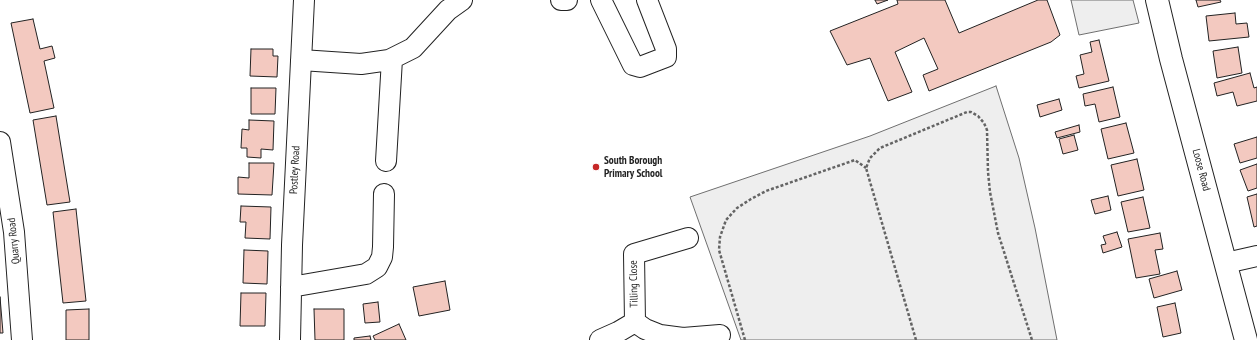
<!DOCTYPE html>
<style>
body{margin:0}
canvas{display:block;background:#fff}
</style>
<canvas width="1257" height="340"></canvas>
<script>
const context = document.querySelector('canvas').getContext('2d');
context.lineJoin = 'round';
function fill(path, color) { context.fillStyle = color; context.fill(path, 'evenodd'); }
const poly = rows => new Path2D(rows.map(r => 'M' + r).join(''));
function trace(path, color, width, dash) { context.strokeStyle = color; context.lineWidth = width; context.lineCap = dash ? 'butt' : 'round'; context.setLineDash(dash || []); context.stroke(path); }
function label(font, color, halo, rows, align = 'center') {
  context.font = font + ' "PT Sans Narrow",sans-serif'; context.lineWidth = 3; context.setLineDash([]); context.textBaseline = 'middle'; context.strokeStyle = halo; context.fillStyle = color; for (const [text, x, y, turn = 0] of rows) {
    context.save(); context.translate(x, y); context.rotate((+turn || 0) * Math.PI / 180); context.textAlign = isNaN(turn) ? turn : align; if (halo) context.strokeText(text, 0, 0); context.fillText(text, 0, 0); context.restore();
  }
}
const green = poly([
 [1071,0,1133,0,1139,23,1079,35,1071,0],
 [996,86,1019,158,1035,228,1057,340,741,340,690,197,870,136,996,86]
]);
const building = poly([
 [875,0,888,0,877,4,875,0],
 [897,0,945,0,959,33,1038,0,1047,0,1060,35,1051,42,929,91,923,75,938,69,924,38,895,52,912,92,888,101,870,58,847,65,830,31,898,4,897,0],
 [1196,0,1220,0,1221,2,1198,7,1196,0],
 [1235,13,1236,24,1247,23,1249,37,1209,41,1206,16,1235,13],
 [33,19,40,49,52,46,55,58,44,61,54,108,30,113,11,23,33,19],
 [1099,40,1109,81,1079,88,1076,76,1084,74,1080,55,1092,52,1090,42,1099,40],
 [1238,47,1242,73,1217,78,1213,51,1238,47],
 [251,49,273,49,273,56,278,56,277,77,250,76,251,49],
 [1250,73,1254,88,1257,87,1257,101,1237,106,1233,92,1217,96,1214,83,1250,73],
 [1113,87,1120,117,1099,122,1095,104,1085,106,1083,94,1113,87],
 [251,88,276,88,275,114,251,114,251,88],
 [1059,99,1062,110,1040,117,1037,105,1059,99],
 [56,116,70,202,47,205,33,120,56,116],
 [249,120,274,121,273,150,261,149,261,158,247,157,247,148,241,148,242,129,249,130,249,120],
 [1126,123,1134,153,1108,159,1101,129,1126,123],
 [1079,125,1080,132,1057,138,1055,132,1079,125],
 [1074,135,1078,150,1063,154,1059,139,1074,135],
 [1257,137,1257,158,1240,163,1234,144,1257,137],
 [1137,159,1144,190,1118,196,1111,165,1137,159],
 [249,163,274,163,272,195,238,194,238,177,249,178,249,163],
 [1257,164,1257,188,1248,191,1240,170,1257,164],
 [1257,194,1257,226,1254,227,1247,197,1257,194],
 [1108,196,1111,210,1095,214,1091,200,1108,196],
 [1143,197,1150,228,1128,232,1121,202,1143,197],
 [241,206,271,207,270,239,245,238,246,222,240,222,241,206],
 [76,209,86,301,63,303,53,212,76,209],
 [1117,232,1122,247,1103,253,1101,245,1106,244,1103,236,1117,232],
 [1160,233,1163,249,1155,250,1160,274,1136,278,1128,239,1160,233],
 [244,250,268,251,267,284,243,283,244,250],
 [1177,271,1182,290,1154,298,1149,279,1177,271],
 [445,281,450,310,419,316,413,287,445,281],
 [241,293,266,293,265,326,240,326,241,293],
 [0,297,3,333,0,333,0,297],
 [378,302,380,322,365,323,363,304,378,302],
 [1175,303,1181,333,1163,337,1157,307,1175,303],
 [89,309,89,340,66,340,66,310,89,309],
 [314,309,344,309,344,340,315,340,314,309],
 [399,324,406,340,375,340,373,336,399,324],
 [370,336,371,340,354,340,354,338,370,336]
]);
const path = poly([
 [745,340,719,250,720,237,726,220,737,208,751,199,766,191,855,160,866,168],
 [916,340,866,168,870,158,880,148,967,112,971,112,978,116,984,123,987,130,988,172,990,192,998,233,1032,340]
]);
const minor = poly([
 [561,0,567,0],
 [601,0,633,65,640,67,666,57,666,49,647,0],
 [301,60,361,64,389,60,413,48,448,10,462,0],
 [0,142,14,232,22,340],
 [386,161,392,59],
 [1226,263,1257,256],
 [291,287,366,274,377,267,382,257,383,247,384,194],
 [635,322,645,329,660,335,683,338,720,335],
 [290,340,292,245,304,0],
 [600,340,618,332,635,322,634,254,688,238]
]);
const highway = poly([
 [1157,0,1171,59,1246,340]
]);
const markers = [
 [596,167,4,"#c62828"]
];
const poiNames = [
 ["South Borough",604,161],
 ["Primary School",604,174]
];
const streetNames = [
 ["Postley Road",295,170,-87],
 ["Loose Road",1201,170,75],
 ["Quarry Road",14,241,-96],
 ["Tilling Close",634,284,-91]
];
fill(green, '#eee');
trace(green, '#6f6f6f', 1);
fill(building, '#f3c9c0');
trace(building, '#222', 1);
trace(minor, '#222', 22);
trace(highway, '#222', 24);
trace(path, '#646464', 2.5, [3, 2]);
trace(minor, '#fff', 20);
trace(highway, '#fff', 22);
for (const [x, y, r, color] of markers) { const dot = new Path2D(); dot.arc(x, y, r, 0, 2 * Math.PI); context.fillStyle = color; context.fill(dot); trace(dot, '#fff', 1.5); }
label('bold 11px', '#222', '#fff', poiNames, 'left');
label('11px', '#222', '#fff', streetNames);
</script>
